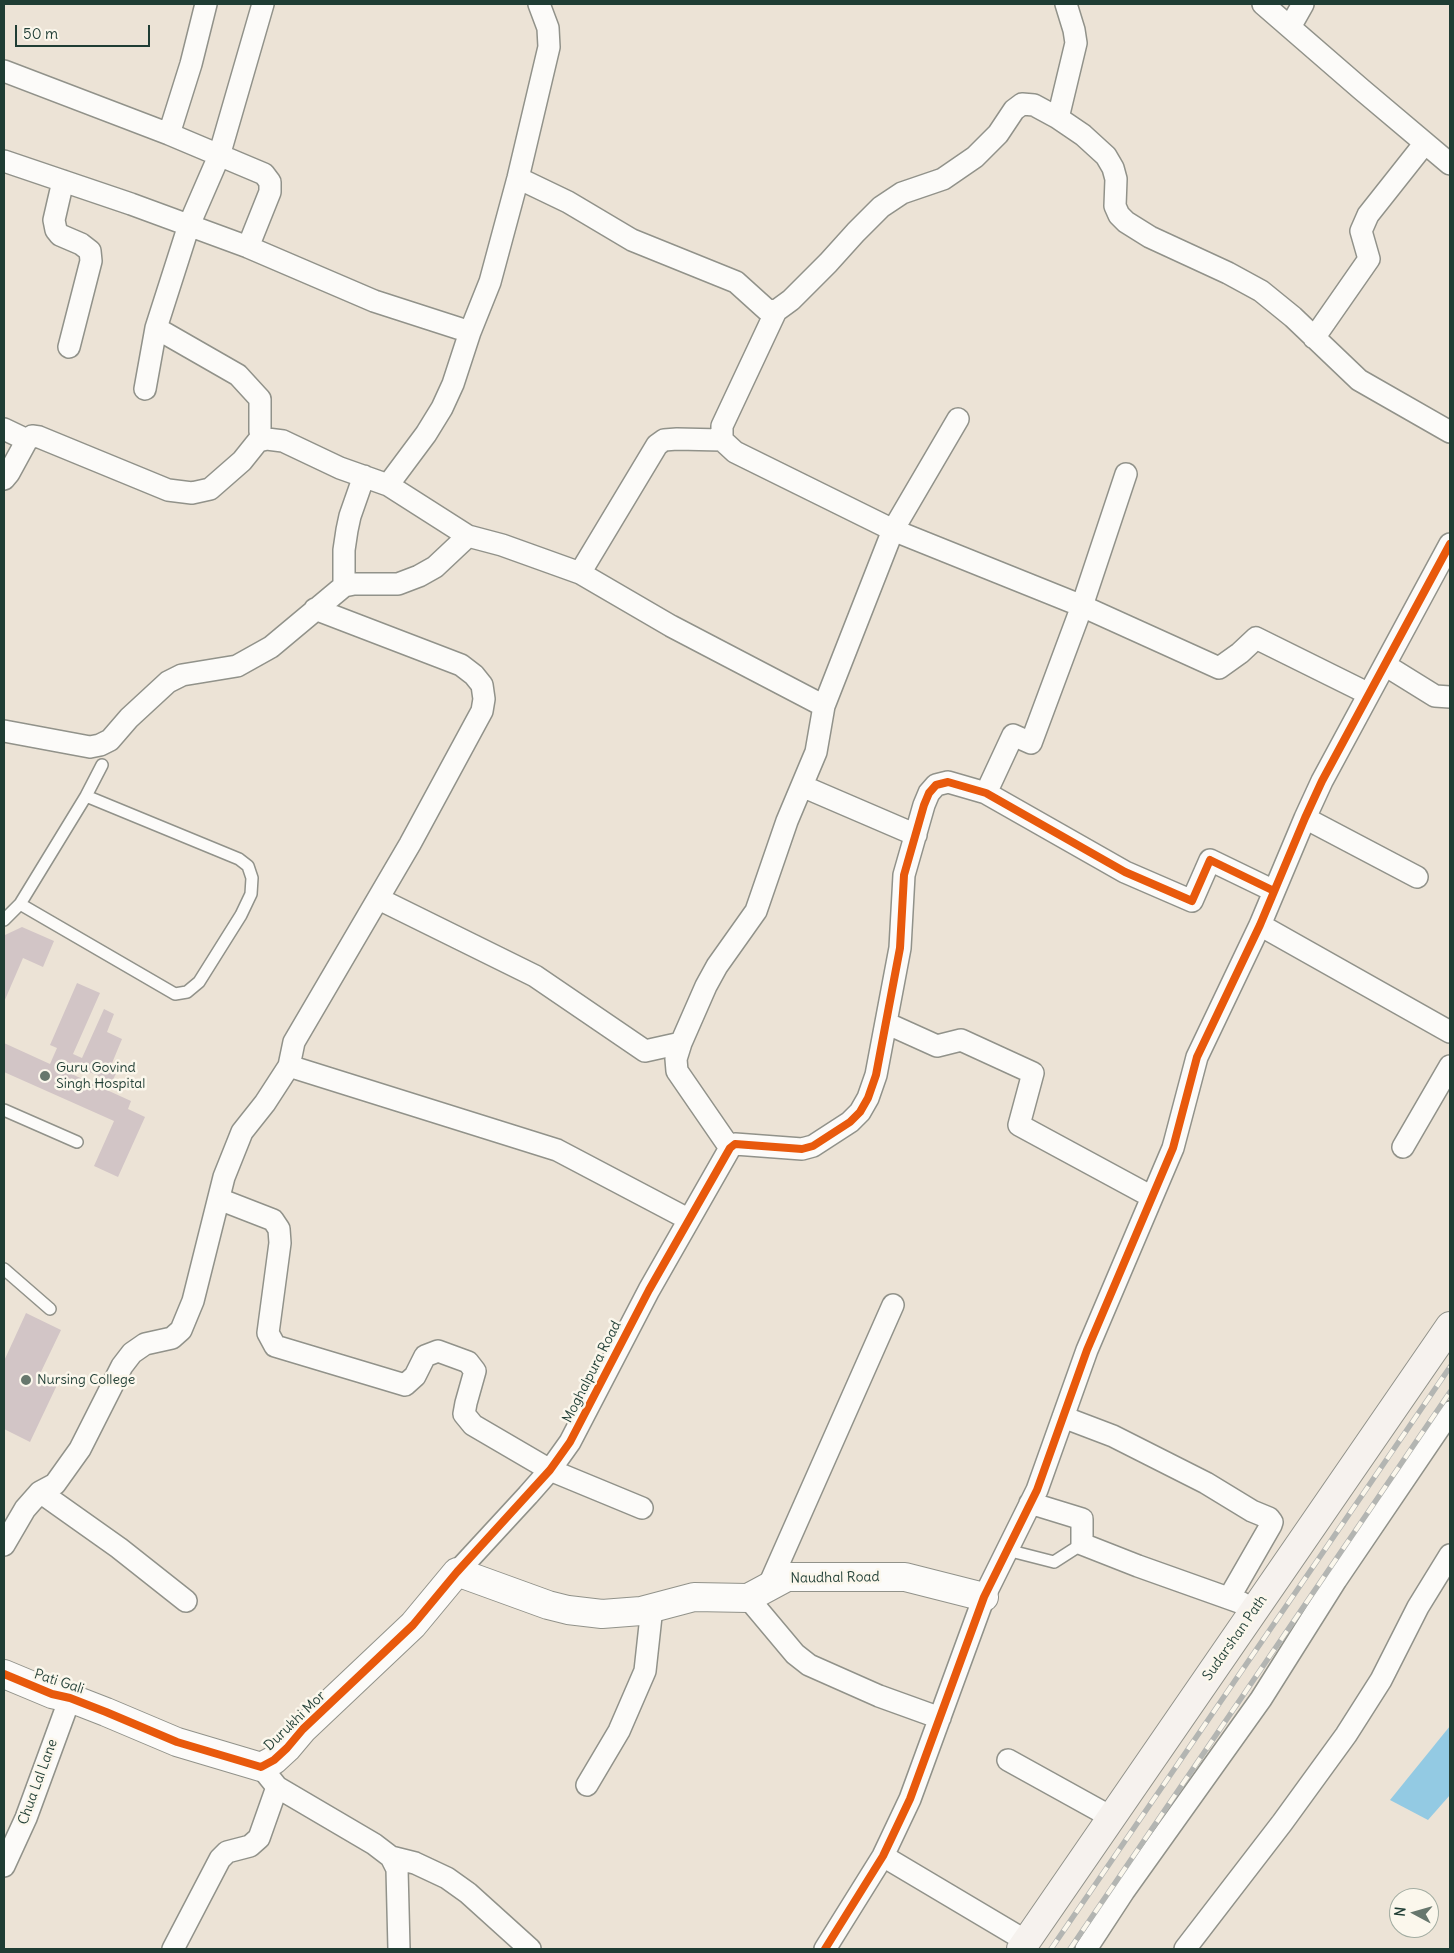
<!DOCTYPE html>
<style>
body{margin:0}
#map{position:relative;width:1454px;height:1953px;overflow:hidden;background:#ece3d6;font-family:Delius,sans-serif}
canvas{display:block}
.frame{position:absolute;inset:0;border:5px solid #1f3d34;pointer-events:none}
.north{position:absolute;left:1389px;top:1888px;width:50px;height:50px;box-sizing:border-box;background:#fbf7ec;border:1px solid #a3ada2;border-radius:50%;rotate:276deg;font-size:14px;font-weight:700;line-height:20px;text-align:center;color:#1f3d34}
.north::after{content:'';display:block;margin:auto;width:18px;height:22px;background:#67776d;clip-path:polygon(50% 0,100% 100%,50% 72%,0 100%)}
.scale{position:absolute;left:15px;top:25px;width:135px;height:22px;box-sizing:border-box;border:2px solid #1f3d34;border-top:0;padding-left:6px;font-size:15px;line-height:18px;white-space:nowrap;color:#1f3d34;-webkit-text-stroke:4px #fbf7ec;paint-order:stroke}
</style>
<div id="map">
<canvas width="1454" height="1953"></canvas>
<div class="frame"></div>
<div class="north">N</div>
<div class="scale">50 m</div>
</div>
<script>
const context = document.querySelector('canvas').getContext('2d');
context.lineJoin = 'round';
function fill(path, color) { context.fillStyle = color; context.fill(path, 'evenodd'); }
const poly = rows => new Path2D(rows.map(r => 'M' + r).join(''));
function trace(path, color, width, dash) { context.strokeStyle = color; context.lineWidth = width; context.lineCap = dash ? 'butt' : 'round'; context.setLineDash(dash || []); context.stroke(path); }
function label(font, color, halo, rows, align = 'center') {
  context.font = font + ' Delius,sans-serif'; context.lineWidth = 5; context.setLineDash([]); context.textBaseline = 'middle'; context.strokeStyle = halo; context.fillStyle = color; for (const [text, x, y, turn = 0] of rows) {
    context.save(); context.translate(x, y); context.rotate((+turn || 0) * Math.PI / 180); context.textAlign = isNaN(turn) ? turn : align; if (halo) context.strokeText(text, 0, 0); context.fillText(text, 0, 0); context.restore();
  }
}
const water = poly([
 [1450,1726,1450,1795,1428,1820,1390,1800]
]);
const building = poly([
 [22,927,54,941,43,967,23,958,4,1002,4,939,5,935],
 [77,983,100,993,73,1054,82,1058,104,1009,114,1014,107,1032,122,1039,110,1068,117,1071,112,1082,69,1063,65,1071,131,1101,128,1109,145,1117,118,1177,94,1166,114,1121,4,1072,4,1043,50,1064,57,1048,50,1045],
 [26,1313,61,1330,39,1376,57,1385,30,1442,4,1429,4,1361]
]);
const service = poly([
 [86,796,102,765],
 [4,920,20,904,86,796,239,859,248,866,252,878,251,894,241,915,199,982,187,992,175,994,20,904],
 [4,1110,77,1142],
 [4,1269,50,1309],
 [1007,1550,1054,1562,1082,1544]
]);
const minor = poly([
 [1066,4,1074,30,1076,43,1058,118,1083,135,1106,156,1113,168,1116,179,1115,206,1119,215,1126,222,1150,237,1228,273,1261,291,1293,317,1359,380,1450,432],
 [1263,4,1361,89,1450,164],
 [1290,27,1303,4],
 [4,71,169,134,264,174,270,182,270,192,248,247],
 [169,134,191,64,206,4],
 [4,161,131,204,248,247,374,301,470,332],
 [518,178,568,202,632,240,736,282,767,310,776,311,791,300,828,263,856,232,881,207,902,193,943,179,975,157,998,134,1014,110,1022,104,1034,105,1058,118],
 [63,181,54,220,56,230,60,235,81,244,90,251,91,261,69,347],
 [156,328,238,375,260,399,260,432],
 [1314,338,1369,259,1361,231,1368,215,1425,143],
 [145,389,156,328,189,225,219,156,263,4],
 [958,419,893,530,1082,606,1219,668,1240,653,1256,638,1369,694],
 [4,429,27,440],
 [4,479,9,473,27,440,32,436,39,437,168,490,192,493,210,489,242,461,258,441,267,439,283,441,340,468,388,485],
 [468,536,502,545,580,573,671,626,824,706,893,530,735,452,722,440,722,426,776,311],
 [580,573,657,445,664,440,677,439,722,440],
 [344,586,344,550,347,530,350,516,364,476],
 [1385,665,1435,696,1450,697],
 [4,731,90,747,100,745,110,740,129,718,168,682,182,675,237,666,271,647,344,586,354,584,398,584,419,576,435,567,468,536,388,485,426,434,442,408,453,384,470,332,490,282,518,178,549,47,548,28,539,4],
 [802,786,916,835],
 [986,793,1013,735,1031,743,1082,606,1126,474],
 [1305,818,1417,877],
 [379,899,535,976,645,1051,681,1043],
 [1260,925,1450,1032],
 [886,1023,937,1046,961,1040,1033,1073,1019,1125,1152,1197],
 [289,1066,557,1150,688,1219],
 [1403,1147,1450,1066],
 [730,1148,677,1071,676,1059,681,1043,706,986,717,966,756,911,787,821,816,752,824,706],
 [219,1199,273,1220,279,1229,280,1243,268,1333,275,1346,405,1385,415,1376,425,1356,438,1351,468,1362,475,1371,466,1403,464,1414,473,1425,550,1470,642,1508],
 [1063,1417,1113,1436,1206,1483,1252,1511,1269,1518,1272,1522,1271,1525,1229,1598],
 [40,1492,119,1548,186,1601],
 [1030,1503,1082,1519,1082,1544,1138,1566,1242,1603],
 [4,1545,25,1509,40,1492,55,1484,80,1449,122,1366,132,1353,145,1344,172,1338,181,1330,193,1301,224,1177,242,1132,265,1103,289,1066,294,1042,410,844,482,711,484,699,482,685,474,675,461,665,315,609],
 [457,1572,528,1495,550,1470,570,1442,649,1290,730,1148,735,1144,802,1149,813,1146,850,1122,860,1112,868,1098,876,1075,900,948,904,875,924,805,929,793,936,785,948,782,986,793,1125,872,1192,901,1210,860,1274,891],
 [769,1585,893,1305],
 [748,1598,795,1654,809,1665,879,1696,940,1718],
 [1008,1760,1111,1817],
 [261,1767,277,1787,374,1844,391,1857,397,1869,399,1949],
 [587,1785,619,1731,645,1671,652,1607],
 [883,1856,1026,1941],
 [391,1857,415,1863,447,1878,468,1893,530,1949],
 [4,1866,26,1818,70,1698],
 [173,1949,220,1859,227,1852,250,1846,259,1838,277,1787],
 [825,1949,883,1856,910,1799,984,1597,1037,1490,1087,1350,1173,1148,1197,1057,1260,925,1305,818,1322,781,1450,544],
 [1086,1949,1124,1891,1261,1699,1336,1580,1450,1412],
 [1185,1949,1282,1823,1346,1735,1381,1680,1418,1607,1450,1555]
]);
const tertiary = poly([
 [4,1674,52,1694,70,1698,106,1712,177,1742,261,1767,274,1760,287,1748,303,1729,413,1625,457,1572,548,1605,568,1610,602,1614,641,1611,694,1597,748,1598,787,1577,905,1577,984,1597]
]);
const secondary = poly([
 [1021,1949,1450,1326]
]);
const rail = poly([
 [1051,1949,1450,1367],
 [1070,1949,1450,1392]
]);
const cycleway = poly([
 [4,1674,52,1694,70,1698,106,1712,177,1742,261,1767,274,1760,287,1748,303,1729,413,1625,457,1572,550,1470,570,1442,649,1290,730,1148,735,1144,802,1149,813,1146,850,1122,860,1112,868,1098,876,1075,900,948,904,875,924,805,929,793,936,785,948,782,986,793,1125,872,1192,901,1210,860,1274,891],
 [825,1949,883,1856,910,1799,984,1597,1037,1490,1087,1350,1173,1148,1197,1057,1260,925,1305,818,1322,781,1450,544]
]);
const markers = [
 [45,1076,6,"#67776d"],
 [26,1380,6,"#67776d"]
];
const poiNames = [
 ["Guru Govind",56,1068],
 ["Singh Hospital",56,1084],
 ["Nursing College",37,1380]
];
const streetNames = [
 ["Moghalpura Road",592,1372,-63],
 ["Naudhal Road",835,1578,-1],
 ["Sudarshan Path",1235,1638,-55],
 ["Pati Gali",59,1682,18],
 ["Durukhi Mor",295,1721,-44],
 ["Chua Lal Lane",38,1782,-70]
];
fill(water, '#93cae3');
fill(building, '#d2c5c6');
trace(service, '#91928a', 14);
trace(minor, '#91928a', 24);
trace(tertiary, '#91928a', 30);
trace(secondary, '#91928a', 30);
trace(service, '#fcfbf9', 11);
trace(minor, '#fcfbf9', 21);
trace(tertiary, '#fcfbf9', 28);
trace(secondary, '#f6f2ee', 28);
trace(rail, '#b3b5b2', 5.5);
trace(rail, '#fbf7ec', 4, [11]);
trace(cycleway, '#e8590c', 8);
for (const [x, y, r, color] of markers) { const dot = new Path2D(); dot.arc(x, y, r, 0, 2 * Math.PI); context.fillStyle = color; context.fill(dot); trace(dot, '#fbf7ec', 2); }
label('14px', '#1f3d34', '#fbf7ec', poiNames, 'left');
label('14px', '#1f3d34', '#fbf7ec', streetNames);
</script>
